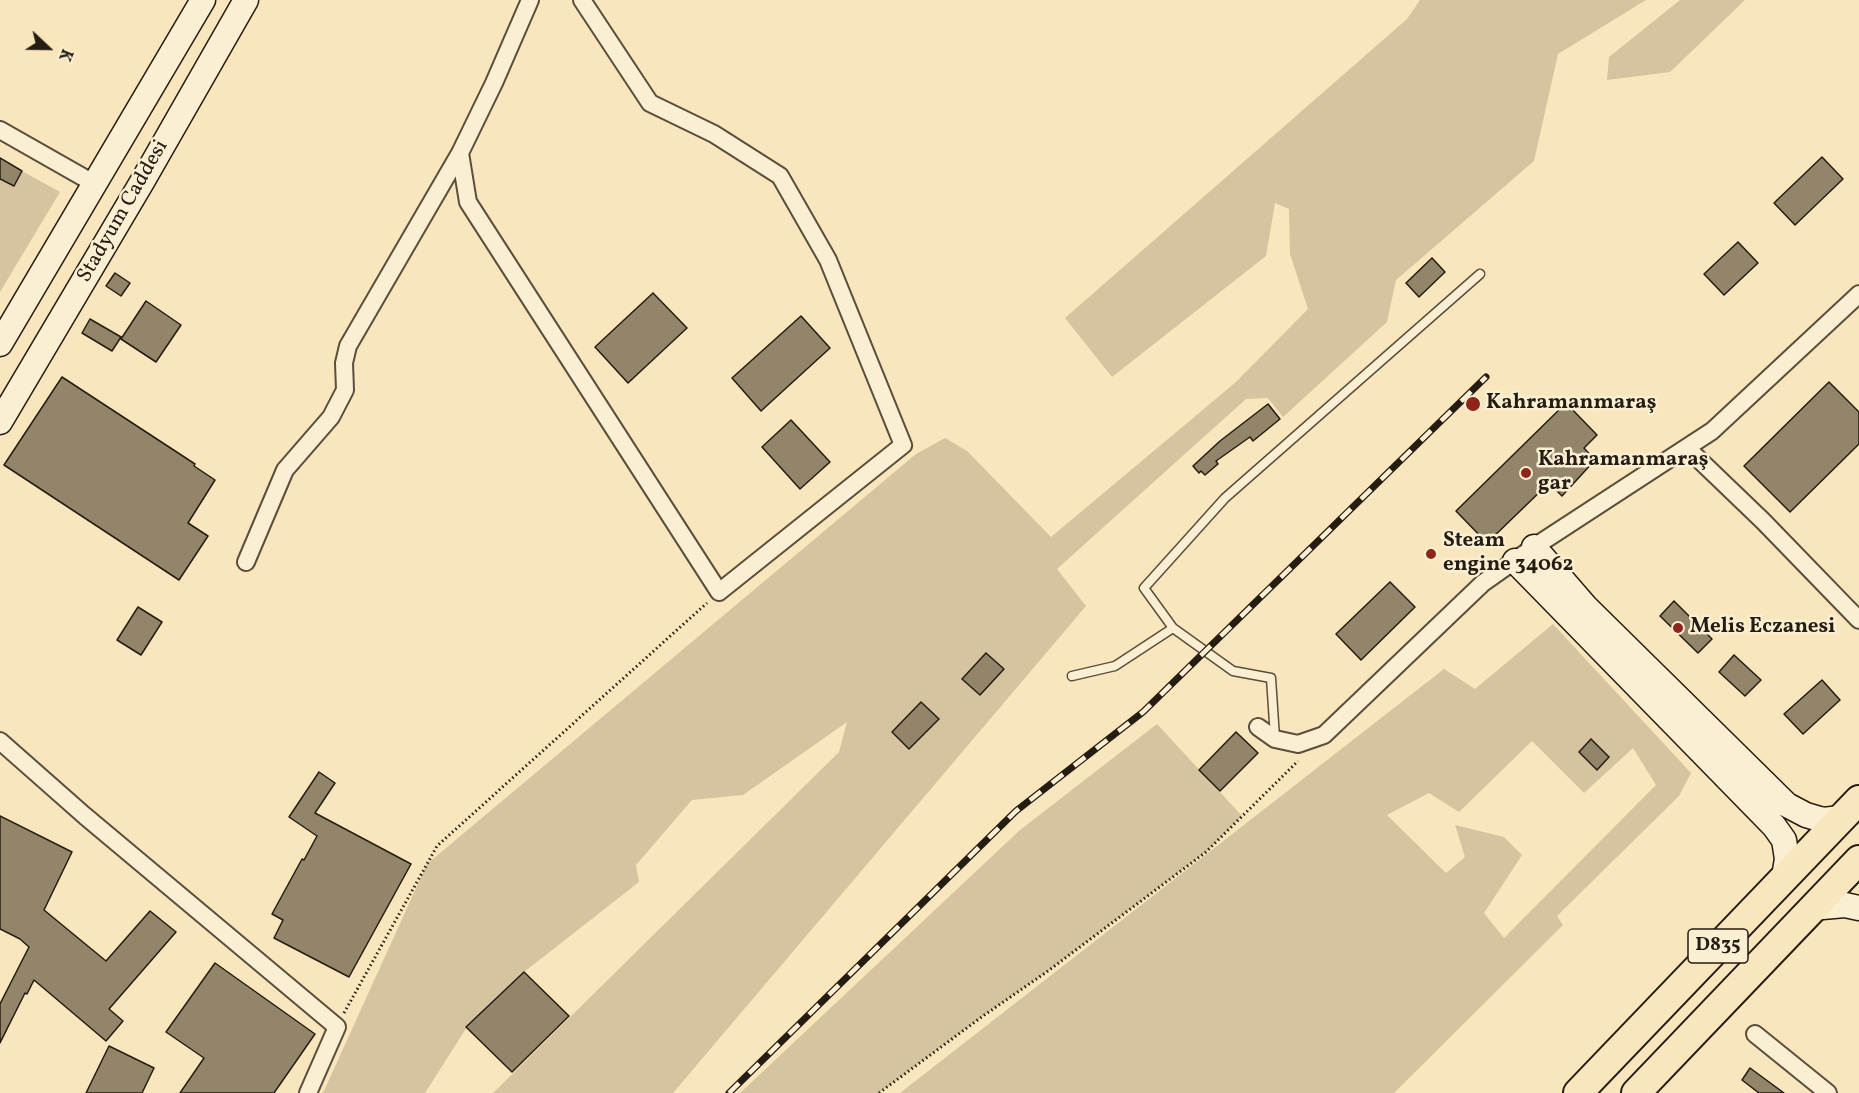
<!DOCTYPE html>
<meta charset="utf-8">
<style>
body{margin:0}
#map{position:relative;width:1859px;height:1093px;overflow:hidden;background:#f9e6bc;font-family:Vollkorn,serif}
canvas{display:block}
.north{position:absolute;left:18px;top:18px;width:60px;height:60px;-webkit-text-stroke:4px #fbefd3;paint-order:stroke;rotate:112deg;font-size:16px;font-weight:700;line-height:24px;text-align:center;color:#251c12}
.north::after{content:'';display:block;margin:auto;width:21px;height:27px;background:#251c12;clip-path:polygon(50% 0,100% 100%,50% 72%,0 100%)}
</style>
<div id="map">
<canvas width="1859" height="1093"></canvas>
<div class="north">K</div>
</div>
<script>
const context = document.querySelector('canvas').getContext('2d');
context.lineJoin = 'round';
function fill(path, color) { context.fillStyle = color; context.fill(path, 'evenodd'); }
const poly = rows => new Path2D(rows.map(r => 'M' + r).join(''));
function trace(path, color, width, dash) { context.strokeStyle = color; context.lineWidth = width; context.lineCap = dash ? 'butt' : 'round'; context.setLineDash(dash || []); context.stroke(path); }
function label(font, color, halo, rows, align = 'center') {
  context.font = font + ' Vollkorn,serif'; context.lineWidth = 5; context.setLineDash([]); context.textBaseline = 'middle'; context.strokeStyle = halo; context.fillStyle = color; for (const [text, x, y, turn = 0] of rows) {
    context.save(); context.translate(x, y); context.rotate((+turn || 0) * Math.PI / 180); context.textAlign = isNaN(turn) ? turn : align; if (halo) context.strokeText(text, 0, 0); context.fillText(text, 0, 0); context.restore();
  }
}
const green = poly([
 [1420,0,1646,0,1558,54,1534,161,1396,280,1387,322,1283,417,1268,398,1246,399,1057,569,1086,606,673,1093,493,1093,839,752,847,722,743,795,692,800,636,865,639,882,524,972,467,1027,425,1093,323,1093,427,864,916,454,945,438,967,451,1051,537,1236,382,1308,309,1290,254,1289,209,1275,203,1266,256,1112,377,1065,318,1407,19],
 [1680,0,1745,0,1670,72,1607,80,1609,57],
 [0,159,60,192,0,292],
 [1553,624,1691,773,1679,796,1557,916,1563,925,1394,1093,900,1093,1444,669,1475,689],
 [1532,741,1584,793,1633,748,1656,785,1504,938,1484,913,1522,855,1504,837,1455,825,1465,857,1446,873,1387,815,1429,793,1459,812],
 [1157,724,1242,816,1206,852,1048,971,983,1016,879,1093,740,1093,1020,830]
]);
const building = poly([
 [1822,157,1843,179,1795,225,1774,203,1822,157],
 [0,158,22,171,14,186,0,179,0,158],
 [1738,242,1758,263,1724,295,1704,274,1738,242],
 [1432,258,1445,272,1419,297,1406,283,1432,258],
 [115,273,130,283,121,296,106,286,115,273],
 [653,293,687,328,628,383,595,347,653,293],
 [146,301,181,325,156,362,121,339,146,301],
 [801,316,830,348,761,411,732,378,801,316],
 [90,319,121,337,112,351,82,333,90,319],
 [62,377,195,464,194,466,215,480,188,523,208,536,179,580,4,465,62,377],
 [1829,382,1859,412,1859,444,1790,512,1744,466,1829,382],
 [1566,403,1597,435,1584,448,1595,460,1562,496,1549,483,1487,543,1456,511,1566,403],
 [1268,404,1280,419,1253,441,1250,437,1216,461,1218,464,1205,475,1201,471,1199,473,1193,466,1220,441,1268,404],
 [791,420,830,462,800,489,762,447,791,420],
 [1390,582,1415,607,1361,660,1336,634,1390,582],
 [1674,601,1712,639,1698,653,1660,616,1674,601],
 [138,607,162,622,141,655,117,640,138,607],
 [986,653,1004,669,980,695,962,679,986,653],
 [1734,655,1761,680,1745,696,1719,672,1734,655],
 [1822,680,1840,700,1803,734,1784,714,1822,680],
 [921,702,939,719,909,749,892,732,921,702],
 [1236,732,1258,753,1220,791,1199,770,1236,732],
 [1591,739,1609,757,1597,770,1579,752,1591,739],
 [319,772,335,783,315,813,411,864,349,977,274,938,283,920,272,914,302,859,304,860,317,836,289,817,319,772],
 [0,816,72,852,44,910,106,961,150,911,176,932,109,1009,123,1021,106,1041,34,980,27,994,25,993,0,1043,0,1004,29,947,20,939,0,929,0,816],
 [215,963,315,1034,274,1093,180,1093,204,1058,166,1032,215,963],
 [524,972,569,1016,512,1072,466,1027,524,972],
 [109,1046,154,1068,142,1093,86,1093,109,1046],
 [1750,1068,1784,1093,1759,1093,1742,1080,1750,1068]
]);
const path = poly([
 [344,1013,437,846,707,603],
 [879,1093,983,1016,1048,971,1206,852,1298,761]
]);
const service = poly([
 [1173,628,1144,588,1225,498,1480,274],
 [1072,676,1115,666,1173,628,1233,671,1271,678,1275,738]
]);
const minor = poly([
 [0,130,95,184],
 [460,153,468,202,719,592,903,445,828,260,780,176,714,134,650,103,582,0],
 [1687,448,1763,521,1859,620],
 [246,562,285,470,331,417,345,390,344,363,348,346,460,153,494,83,530,0],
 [1258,727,1275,739,1298,744,1324,735,1483,583,1534,547,1712,431,1859,294],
 [0,741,85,816,337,1027,308,1093],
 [1755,1034,1828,1093]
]);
const secondary = poly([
 [0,344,203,0],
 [0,422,142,182,246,0],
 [1534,547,1586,607,1787,805,1806,815,1823,820,1841,818],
 [1515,561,1774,826,1784,840,1787,859,1784,877],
 [1811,908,1845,905,1859,908]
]);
const trunk = poly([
 [1578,1093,1859,800],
 [1636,1093,1859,860]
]);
const rail = poly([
 [729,1093,1016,811,1143,712,1486,377]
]);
const markers = [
 [1473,404,8,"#8f2418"],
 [1526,473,6,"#8f2418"],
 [1431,554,6,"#8f2418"],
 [1678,628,6,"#8f2418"]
];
const shields = [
 [1718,946,60]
];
const shieldNames = [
 ["D835",1718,946]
];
const streetNames = [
 ["Stadyum Caddesi",124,212,-60]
];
const poiNames = [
 ["Kahramanmaraş",1486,404],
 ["Kahramanmaraş",1538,461],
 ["gar",1538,485],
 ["Steam",1443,542],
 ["engine 34062",1443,566],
 ["Melis Eczanesi",1690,628]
];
fill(green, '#d5c49f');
fill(building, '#93856a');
trace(building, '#251c12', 1.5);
trace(service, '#5a4e3c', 11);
trace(minor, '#5a4e3c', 20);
trace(secondary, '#251c12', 27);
trace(trunk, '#251c12', 32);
trace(path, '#251c12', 3, [1.5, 3]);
trace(service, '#fbefd3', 8);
trace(minor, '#fbefd3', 16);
trace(secondary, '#fbefd3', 24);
trace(trunk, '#f9e6bc', 28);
trace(rail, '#251c12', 7);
trace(rail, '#fbefd3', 4.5, [14]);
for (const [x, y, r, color] of markers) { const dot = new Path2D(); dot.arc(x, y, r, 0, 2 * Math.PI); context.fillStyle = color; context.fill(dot); trace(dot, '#fbefd3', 2); }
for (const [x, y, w] of shields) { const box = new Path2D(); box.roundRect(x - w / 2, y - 17, w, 34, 4.5); context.fillStyle = '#fbefd3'; context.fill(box); trace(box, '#251c12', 1.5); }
label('bold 20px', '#251c12', null, shieldNames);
label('21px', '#251c12', '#fbefd3', streetNames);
label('bold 21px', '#251c12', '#fbefd3', poiNames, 'left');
</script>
